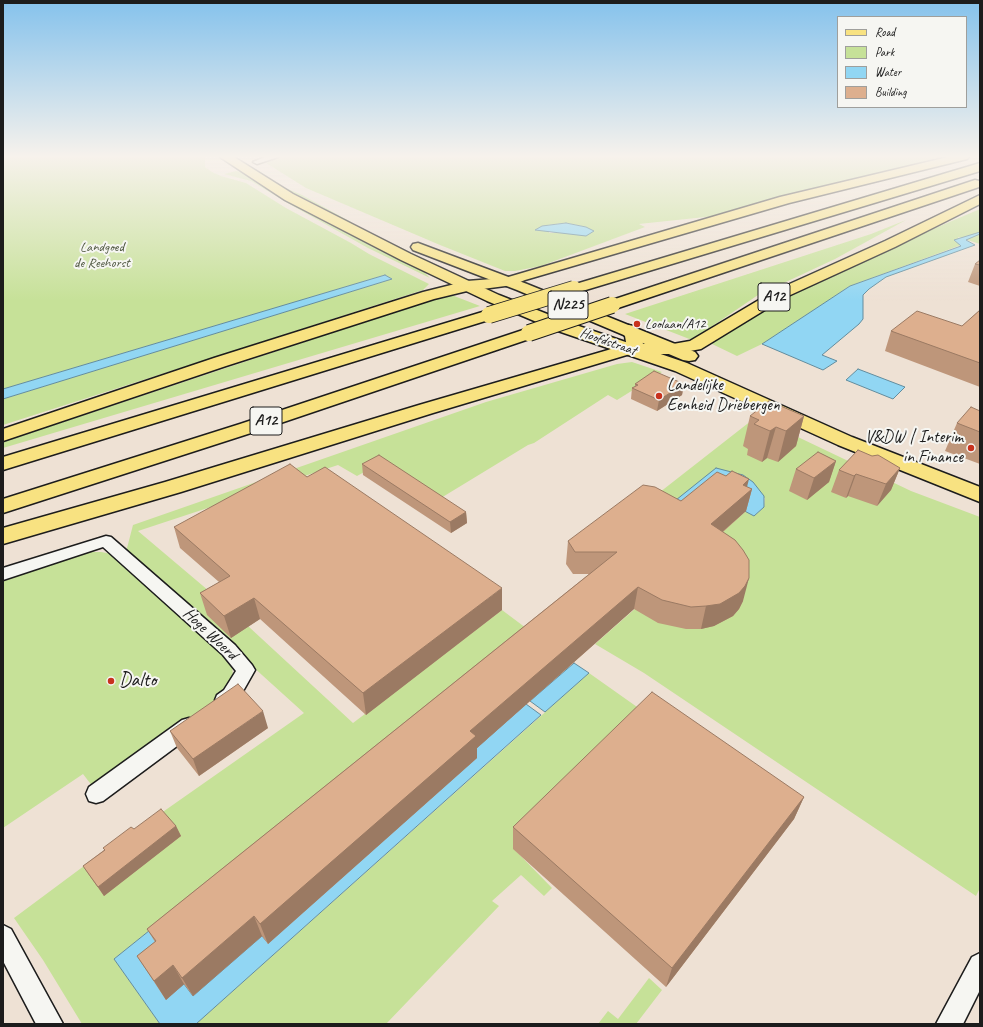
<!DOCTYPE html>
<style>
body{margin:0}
#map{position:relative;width:983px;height:1027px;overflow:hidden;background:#eee1d4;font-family:Caveat,sans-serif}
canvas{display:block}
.frame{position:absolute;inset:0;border:4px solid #1c1c1c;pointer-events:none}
.legend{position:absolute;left:837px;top:16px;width:130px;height:92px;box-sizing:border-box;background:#f6f6f2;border:1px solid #9f9f9c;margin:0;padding:5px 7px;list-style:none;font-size:12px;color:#1c1c1c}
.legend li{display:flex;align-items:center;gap:8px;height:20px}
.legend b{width:20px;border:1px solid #9f9f9c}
</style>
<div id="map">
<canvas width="983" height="1027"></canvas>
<div class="frame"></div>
<ul class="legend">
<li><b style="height:5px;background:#f8e281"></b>Road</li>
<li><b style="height:11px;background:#c6e198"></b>Park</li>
<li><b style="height:11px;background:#91d6f3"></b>Water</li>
<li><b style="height:11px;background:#ddaf8e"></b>Building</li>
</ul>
</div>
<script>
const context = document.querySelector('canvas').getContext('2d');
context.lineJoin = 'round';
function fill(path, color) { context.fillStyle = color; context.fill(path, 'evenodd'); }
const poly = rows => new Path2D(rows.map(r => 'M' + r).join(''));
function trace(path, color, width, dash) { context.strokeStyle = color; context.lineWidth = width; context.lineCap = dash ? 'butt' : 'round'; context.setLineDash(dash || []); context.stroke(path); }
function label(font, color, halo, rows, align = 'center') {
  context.font = font + ' Caveat,sans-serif'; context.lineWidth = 4; context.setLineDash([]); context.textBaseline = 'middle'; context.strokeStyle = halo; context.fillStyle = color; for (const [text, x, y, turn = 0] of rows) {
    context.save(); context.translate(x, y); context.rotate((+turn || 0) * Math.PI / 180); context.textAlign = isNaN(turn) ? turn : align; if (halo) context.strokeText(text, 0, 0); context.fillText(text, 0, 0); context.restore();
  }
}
const green = poly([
 [3,157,205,157,205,167,212,172,221,176,246,183,286,208,351,243,369,254,429,284,423,290,3,425,3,399,392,279,385,275,3,389],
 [279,157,941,157,715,216,639,224,645,227,541,266,515,271,505,271,440,245,306,188,266,163],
 [566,223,586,227,584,235,573,233,549,233,548,225],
 [253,169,279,185,302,195,351,222,346,224,302,201],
 [236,171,243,172,371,246,424,272,430,278,368,248,291,205,251,181,224,174],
 [980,209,980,244,958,237,961,245,850,286,762,344,737,356,710,343,777,299,919,235],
 [906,220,835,259,758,295,692,340,625,314,871,234],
 [449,294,480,306,3,448,3,442],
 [632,362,662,372,617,400,608,395,534,443,528,445,436,501,379,464,357,476,338,465,138,531,222,602,353,723,502,610,526,628,114,959,160,1024,82,1024,43,960,14,918,127,834,157,816,304,713,126,552,133,525,486,402,617,364],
 [756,417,911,491,980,517,980,888,976,896,644,673,595,644,746,511,754,516,764,507,765,498,677,500,646,503],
 [89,552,101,552,112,554,128,565,228,661,232,667,233,675,230,683,214,704,93,787,83,774,3,828,3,577],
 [589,673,647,714,513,848,552,888,544,896,521,875,492,901,499,906,386,1024,196,1024],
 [649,978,662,990,636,1024,598,1024,608,1011,618,1019]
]);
const water = poly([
 [566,223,586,227,594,231,586,236,535,230,542,226,566,223],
 [980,232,980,234,966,240,975,245,886,277,869,289,863,295,863,319,859,324,822,355,837,361,823,370,762,344,850,286,961,246,954,240,980,232],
 [385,275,392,279,3,399,3,389,385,275],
 [858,369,905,387,893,399,846,380,858,369],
 [716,468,743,475,753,482,764,496,764,507,754,516,737,507,693,509,676,500,716,468],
 [526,628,166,999,184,984,193,996,262,936,268,943,476,758,471,753,526,704,541,715,196,1024,160,1024,114,959,526,628],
 [574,663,589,673,545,712,530,701,574,663]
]);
const street = poly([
 [265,157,278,157,257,164,253,162,265,157],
 [106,536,111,537,235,645,252,665,255,670,238,700,224,708,217,705,215,700,217,695,224,690,236,671,223,655,103,547,3,580,3,568,106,536],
 [189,718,196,720,199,726,196,732,103,801,96,803,89,801,86,794,89,787,182,720,189,718],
 [3,925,11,929,63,1024,36,1024,3,961,3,925],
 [980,953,980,990,963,1024,936,1024,972,957,980,953]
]);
const primary = poly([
 [220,157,234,157,293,194,411,254,499,295,570,323,687,363,852,437,980,487,980,502,838,445,675,371,558,331,487,301,401,260,285,200,220,157],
 [418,243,527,284,695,352,698,356,695,360,689,361,683,360,517,290,413,250,411,247,413,244,418,243]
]);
const highway = poly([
 [948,157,969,157,967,159,789,203,525,280,513,285,467,291,434,299,226,366,3,441,3,429,214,358,423,292,467,281,505,278,780,197,948,157],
 [980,163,980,171,579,292,574,294,569,292,566,289,569,286,980,163],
 [975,180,979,181,979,187,618,308,612,310,606,308,604,305,606,302,975,180],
 [980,195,980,204,895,247,786,297,701,349,673,354,630,354,433,413,181,492,3,544,3,528,165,482,419,405,608,350,622,345,626,342,625,336,620,330,622,326,628,325,634,326,641,335,643,344,673,344,690,341,774,291,885,241,980,195],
 [489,310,495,312,497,315,495,318,3,470,3,457,489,310],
 [529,328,535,329,537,333,535,337,254,432,3,513,3,499,240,424,529,328]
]);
const highwayBridge = poly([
 [489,315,574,289],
 [529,333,612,305]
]);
const wall = poly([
 [980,260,980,286,968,282,975,264],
 [980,310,980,387,885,351,891,331,962,326],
 [635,384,684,384,682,395,657,411,631,399,632,388,635,387],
 [980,411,980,464,945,451,957,423],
 [750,416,804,416,796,446,778,462,767,458,762,462,747,455,748,449,743,446],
 [836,461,829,482,807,500,789,491,796,469],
 [362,464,466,512,467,523,451,533,363,475],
 [900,468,891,490,877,506,848,496,846,498,831,492,839,470],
 [307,477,502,610,366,715,260,619,231,638,207,615,200,593,219,582,180,548,174,527],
 [747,487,752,489,746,511,723,532,743,601,739,609,733,616,714,626,701,629,686,629,658,623,634,609,477,748,477,758,268,944,262,936,193,996,184,984,166,1000,137,956,155,942,147,929,589,574,573,574,566,564,568,541,681,501],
 [268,728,199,776,177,748,170,731],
 [804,797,794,819,666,987,513,849,513,827],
 [176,826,181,836,104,896,89,875,83,866,104,850,134,829]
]);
const shadedWall = poly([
 [684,384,682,395,657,411,659,400],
 [804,416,796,446,778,462,786,431],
 [776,427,767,458,762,462,770,431],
 [836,461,829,482,807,500,814,478],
 [900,468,891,490,877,506,886,484],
 [856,474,848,496,846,498,854,476],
 [749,479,745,495,752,489,746,511,706,546,711,524,743,485],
 [466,512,467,523,451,533,450,522],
 [749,578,743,601,739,609,733,616,714,626,701,629,706,606],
 [638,587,634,609,477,748,477,758,268,944,260,924,470,731],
 [502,588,502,610,366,715,363,693],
 [254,598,260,619,231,638,224,616],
 [263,711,268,728,199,776,193,759],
 [804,797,794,819,666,987,672,968],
 [176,826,181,836,104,896,98,887],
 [254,916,262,936,193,996,182,978],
 [173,965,184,984,166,1000,154,981]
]);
const building = poly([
 [980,260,980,265,975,264,980,260],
 [980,310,980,363,891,331,917,311,962,326,980,310],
 [654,371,684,384,659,400,632,388,638,385,635,384,654,371],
 [769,401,804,416,786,431,776,427,770,431,754,424,759,420,750,416,769,401],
 [971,407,980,411,980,432,957,423,971,407],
 [858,450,872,456,878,455,900,468,886,484,856,474,854,476,839,470,858,450],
 [818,452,836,461,814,478,796,469,818,452],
 [379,455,466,512,450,522,362,464,379,455],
 [290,464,307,477,325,467,502,588,363,693,254,598,224,616,200,593,230,576,174,527,290,464],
 [732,471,749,479,743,485,752,489,711,524,735,540,743,550,749,560,749,578,745,586,739,593,720,604,706,606,691,607,662,600,638,587,470,731,476,736,260,924,254,916,182,978,173,965,154,981,137,956,156,941,147,929,617,552,575,552,568,541,643,485,655,487,681,501,717,472,726,476,732,471],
 [238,684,263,711,193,759,170,731,238,684],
 [652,692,804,797,672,968,513,827,652,692],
 [161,809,176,826,98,887,83,866,105,850,103,848,131,827,134,829,161,809]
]);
const markers = [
 [637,324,4,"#c8321e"],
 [659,396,4,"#c8321e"],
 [971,448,4,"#c8321e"],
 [111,681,4,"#c8321e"]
];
const farParknames = [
 ["Landgoed",102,247],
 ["de Reehorst",102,263]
];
const farPoinames = [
 ["Loolaan/A12",645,324]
];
const farStreetnames = [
 ["Hoofdstraat",608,342,19]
];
const shields = [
 [774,297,32],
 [568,305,40],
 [266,421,32]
];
const shieldNames = [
 ["A12",774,297],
 ["N225",568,305],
 ["A12",266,421]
];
const poiNames = [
 ["Landelijke",667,386],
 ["Eenheid Driebergen",667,406],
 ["V&DW | Interim",963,438,"right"],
 ["in Finance",963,458,"right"]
];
const streetNames = [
 ["Hoge Woerd",210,634,43]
];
const nearPoinames = [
 ["Dalto",119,681]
];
fill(green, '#c6e198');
fill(water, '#91d6f3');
trace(water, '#628c9d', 1);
trace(street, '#1c1c1c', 3);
trace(primary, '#1c1c1c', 3);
trace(highway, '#1c1c1c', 3);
fill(street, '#f6f6f2');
fill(primary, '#f8e281');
fill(highway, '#f8e281');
trace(highwayBridge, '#1c1c1c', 18, []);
trace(highwayBridge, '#f8e281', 16);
fill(wall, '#be967a');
fill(shadedWall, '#9b7a63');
fill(building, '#ddaf8e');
trace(building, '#9b7a63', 1);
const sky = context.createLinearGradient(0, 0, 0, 301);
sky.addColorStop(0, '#85c2ec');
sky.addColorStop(0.52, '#f7f2ec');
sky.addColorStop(1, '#f7f2ec00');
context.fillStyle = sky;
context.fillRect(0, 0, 983, 301);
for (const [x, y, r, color] of markers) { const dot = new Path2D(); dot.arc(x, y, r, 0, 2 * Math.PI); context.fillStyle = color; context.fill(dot); trace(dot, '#f6f6f2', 1.5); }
label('14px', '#4f5741', '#f6f6f2', farParknames);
label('14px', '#1c1c1c', '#f6f6f2', farPoinames, 'left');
label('14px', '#1c1c1c', '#f6f6f2', farStreetnames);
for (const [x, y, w] of shields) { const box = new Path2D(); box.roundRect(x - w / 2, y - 14, w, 28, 3); context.fillStyle = '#f6f6f2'; context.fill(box); trace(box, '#1c1c1c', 1); }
label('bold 16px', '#1c1c1c', null, shieldNames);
label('17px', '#1c1c1c', '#f6f6f2', poiNames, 'left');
label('17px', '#1c1c1c', '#f6f6f2', streetNames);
label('20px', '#1c1c1c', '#f6f6f2', nearPoinames, 'left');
</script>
